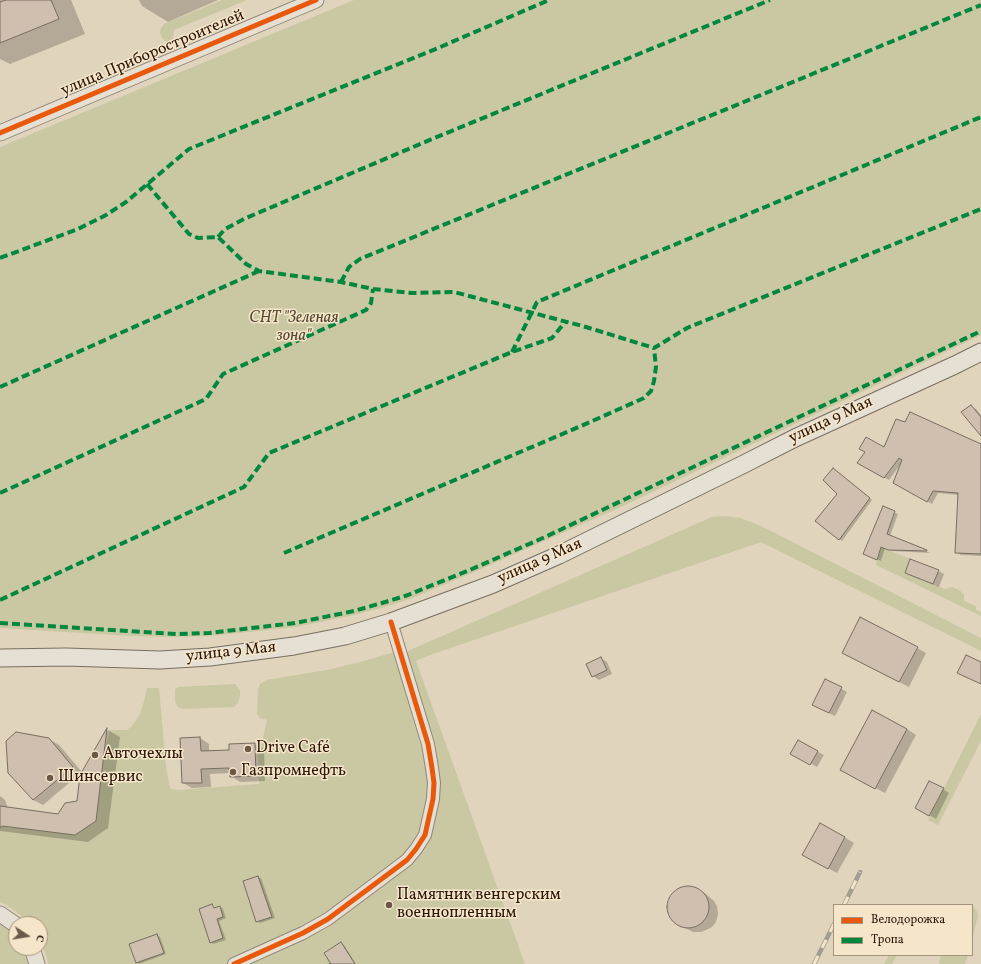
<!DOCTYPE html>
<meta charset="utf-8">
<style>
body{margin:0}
#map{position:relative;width:981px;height:964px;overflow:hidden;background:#e0d4bc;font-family:Vollkorn,serif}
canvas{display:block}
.legend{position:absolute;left:833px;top:904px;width:140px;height:52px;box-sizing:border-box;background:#f5e6ca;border:1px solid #a5937d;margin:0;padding:5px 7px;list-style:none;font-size:12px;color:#2c170a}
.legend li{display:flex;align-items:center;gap:8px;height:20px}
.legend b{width:20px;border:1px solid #a5937d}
.north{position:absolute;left:8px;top:916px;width:40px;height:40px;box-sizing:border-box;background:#f5e6ca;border:1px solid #a5937d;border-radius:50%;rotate:102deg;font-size:11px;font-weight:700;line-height:16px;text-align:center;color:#2c170a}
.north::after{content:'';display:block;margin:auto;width:14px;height:18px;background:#6b5948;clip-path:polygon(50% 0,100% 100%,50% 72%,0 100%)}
</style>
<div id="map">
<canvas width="981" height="964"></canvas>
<ul class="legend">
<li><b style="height:5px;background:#e8590c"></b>Велодорожка</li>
<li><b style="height:5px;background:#00873e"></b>Тропа</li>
</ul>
<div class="north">С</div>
</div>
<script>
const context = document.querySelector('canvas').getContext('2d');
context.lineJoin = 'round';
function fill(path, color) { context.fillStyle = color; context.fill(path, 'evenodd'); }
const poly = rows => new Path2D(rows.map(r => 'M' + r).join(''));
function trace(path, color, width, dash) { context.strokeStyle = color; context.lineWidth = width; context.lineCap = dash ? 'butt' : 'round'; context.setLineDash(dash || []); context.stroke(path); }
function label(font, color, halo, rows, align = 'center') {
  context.font = font + ' Vollkorn,serif'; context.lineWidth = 3; context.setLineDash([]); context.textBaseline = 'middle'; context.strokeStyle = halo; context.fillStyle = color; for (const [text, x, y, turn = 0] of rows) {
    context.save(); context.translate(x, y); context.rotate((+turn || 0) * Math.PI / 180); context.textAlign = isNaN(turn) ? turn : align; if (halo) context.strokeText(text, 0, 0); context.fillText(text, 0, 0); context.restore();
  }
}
const green = poly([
 [222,0,247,0,174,30,172,44,166,42,162,38,160,33,161,28,164,24],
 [354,0,981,0,981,335,619,508,472,573,410,599,385,607,354,615,296,627,210,636,177,637,131,636,0,628,0,147],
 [724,516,740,518,761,526,981,638,981,651,761,542,427,656,416,661,525,964,247,964,408,863,437,799,406,656,408,651,712,517],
 [881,547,910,559,905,573,945,589,952,587,959,590,964,594,964,601,976,606,976,610,981,612,981,616,876,565],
 [394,652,408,696,427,769,430,784,424,824,413,846,403,855,328,914,228,964,48,964,47,958,40,941,40,924,28,924,24,918,7,905,0,902,0,826,75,835,95,821,106,743,110,730,127,730,132,726,140,714,143,705,147,688,159,688,166,767,170,787,171,789,177,790,259,784,257,739,263,738,267,720,260,718,257,714,258,689,260,684,266,680,327,670,364,661],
 [235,684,240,690,240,696,238,703,234,707,183,709,178,707,175,702,175,689,178,687],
 [981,714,981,741,938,825,928,820],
 [972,906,977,911,978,916,972,939],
 [0,924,13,934,16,939,16,948,22,948,28,964,0,964],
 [889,955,897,955,892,964,884,964],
 [941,955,968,955,965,964,939,964]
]);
const shadow = poly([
 [0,0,71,0,85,34,10,64,0,59],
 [139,0,218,0,168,22,142,6],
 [972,407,976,409,981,415,981,435],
 [981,445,981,556,961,555,956,552,959,495,938,493,932,504,894,482,900,465,889,480,859,463,884,448],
 [836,471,872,500,842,541,816,521,838,494],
 [883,508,898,514,890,536,930,553,892,551,885,548,881,561,868,555],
 [938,571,944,574,939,587,912,576],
 [917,648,926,653,909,687,852,658],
 [601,658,607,662,612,674,599,680,593,676],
 [826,680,847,692,835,716,819,708],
 [907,729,916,735,885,793,850,775],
 [108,730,120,737,108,828,88,842,0,831,0,796,5,800,8,808,59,815,78,802,81,776],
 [200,738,209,744,209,752,230,751,254,744,264,749,265,781,240,782,231,776,231,773,210,774,211,787,192,788,183,783],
 [49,739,59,745,82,772,43,805,33,800],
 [798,741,824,755,817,767,792,753],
 [943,789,949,793,936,819,922,811],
 [844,837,854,843,837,873,813,860],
 [258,877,261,878,275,918,260,923,257,921,244,882],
 [688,887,696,888,706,894,714,901,717,906,718,914,716,922,712,927,706,930,701,932,693,932,676,923,672,918,668,910,670,899,673,893,682,888],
 [212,905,216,909,220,907,223,909,226,918,219,921,226,940,213,944,211,942],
 [157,935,160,937,166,954,139,964,137,962],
 [341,943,344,945,356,964,327,964,331,962]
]);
const building = poly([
 [6,0,51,0,59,19,0,43,0,2,6,0],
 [971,405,981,417,981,436,961,412,971,405],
 [910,412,981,444,981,554,955,553,958,493,933,491,927,502,893,483,902,460,899,458,884,478,857,463,865,452,859,449,866,437,884,447,896,419,905,422,910,412],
 [833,468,870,498,839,540,815,521,837,494,823,480,833,468],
 [883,506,895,511,887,534,927,550,927,551,888,550,881,547,877,560,863,554,883,506],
 [910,559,939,570,933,584,905,573,910,559],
 [860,617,918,647,899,682,842,653,860,617],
 [966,655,981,662,981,684,957,673,966,655],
 [601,657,607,670,592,677,586,664,601,657],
 [825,679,842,687,829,713,812,705,825,679],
 [872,710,907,729,875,789,840,770,872,710],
 [107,728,96,821,75,835,2,826,0,828,0,806,58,814,65,803,77,801,80,775,107,728],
 [16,732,49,738,73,767,33,800,8,773,6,741,16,732],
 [200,737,201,751,229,750,229,744,255,743,256,776,230,777,229,768,201,769,202,783,182,783,180,738,200,737],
 [798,740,818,751,810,765,790,754,798,740],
 [929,781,944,788,929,816,915,808,929,781],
 [820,823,845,837,828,869,802,855,820,823],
 [258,876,272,917,256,922,243,881,258,876],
 '667 907a21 21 0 1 1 42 0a21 21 0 1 1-42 0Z',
 [212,904,214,908,220,906,223,917,217,919,223,938,210,943,199,909,212,904],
 [157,934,164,953,136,963,129,944,157,934],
 [341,942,355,964,331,964,324,953,341,942]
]);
const minor = poly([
 [234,964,303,933,328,919,407,860,416,849,425,835,433,799,434,783,432,768,428,744,391,622]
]);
const tertiary = poly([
 [0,133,316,0],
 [0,914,16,925],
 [32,948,37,964]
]);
const secondary = poly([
 [0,658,66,657,160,660,210,657,294,646,345,636,391,622,493,584,559,555,744,464,795,438,955,365,981,352]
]);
const rail = poly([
 [844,905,860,872],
 [814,964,834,924]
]);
const quiet = poly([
 [147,184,189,234,198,238,218,237,246,264,259,271,341,282,373,289,412,293,454,292,586,327,654,348,687,328,981,209],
 [218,237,225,229,246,218,432,139,770,0],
 [0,258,78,229,106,215,126,202,189,149,438,48,549,0],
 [341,282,349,267,360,259,981,5],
 [512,352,537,302,981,117],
 [0,387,259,271],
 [0,493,206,399,223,374,366,310,371,303,373,289],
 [284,553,581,426,644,398,651,391,654,381,656,367,654,348],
 [0,600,244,487,269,453,512,352,552,338,566,321],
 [0,623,177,634,209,633,295,623,354,611,382,603,408,595,472,569,545,537,981,331]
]);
const cycleway = poly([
 [0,133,316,0],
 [234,964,303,933,328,919,407,860,416,849,425,835,433,799,434,783,432,768,428,744,391,622]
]);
const markers = [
 [248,749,4,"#6b5948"],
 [95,755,4,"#6b5948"],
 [233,772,4,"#6b5948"],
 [50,778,4,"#6b5948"],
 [389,905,4,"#6b5948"]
];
const streetNames = [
 ["улица Приборостроителей",153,54,-23],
 ["улица 9 Мая",831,421,-25],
 ["улица 9 Мая",540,562,-24],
 ["улица 9 Мая",231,653,-6]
];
const parkNames = [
 ["СНТ \"Зеленая",294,319],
 ["зона\"",294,337]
];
const poiNames = [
 ["Drive Café",256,749],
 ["Авточехлы",103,755],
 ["Газпромнефть",241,772],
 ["Шинсервис",58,778],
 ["Памятник венгерским",397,896],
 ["военнопленным",397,914]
];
fill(green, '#c9c8a2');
fill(shadow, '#0003');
fill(building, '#cfbfae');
trace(building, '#776e60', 1);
trace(minor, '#908778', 14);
trace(tertiary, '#908778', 17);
trace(secondary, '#776e60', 19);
trace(minor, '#e6e0d4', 12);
trace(tertiary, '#e6e0d4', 15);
trace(secondary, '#e6e0d4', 17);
trace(rail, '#a39c92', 4.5);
trace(rail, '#f5e6ca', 3, [9]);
trace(quiet, '#00873e', 4, [8, 4]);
trace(cycleway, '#e8590c', 5);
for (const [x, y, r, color] of markers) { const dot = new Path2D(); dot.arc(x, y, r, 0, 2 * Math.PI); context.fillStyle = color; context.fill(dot); trace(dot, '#f5e6ca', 1.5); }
label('16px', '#2c170a', '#f5e6ca', streetNames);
label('italic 16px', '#554931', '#f5e6ca', parkNames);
label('16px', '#2c170a', '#f5e6ca', poiNames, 'left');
</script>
